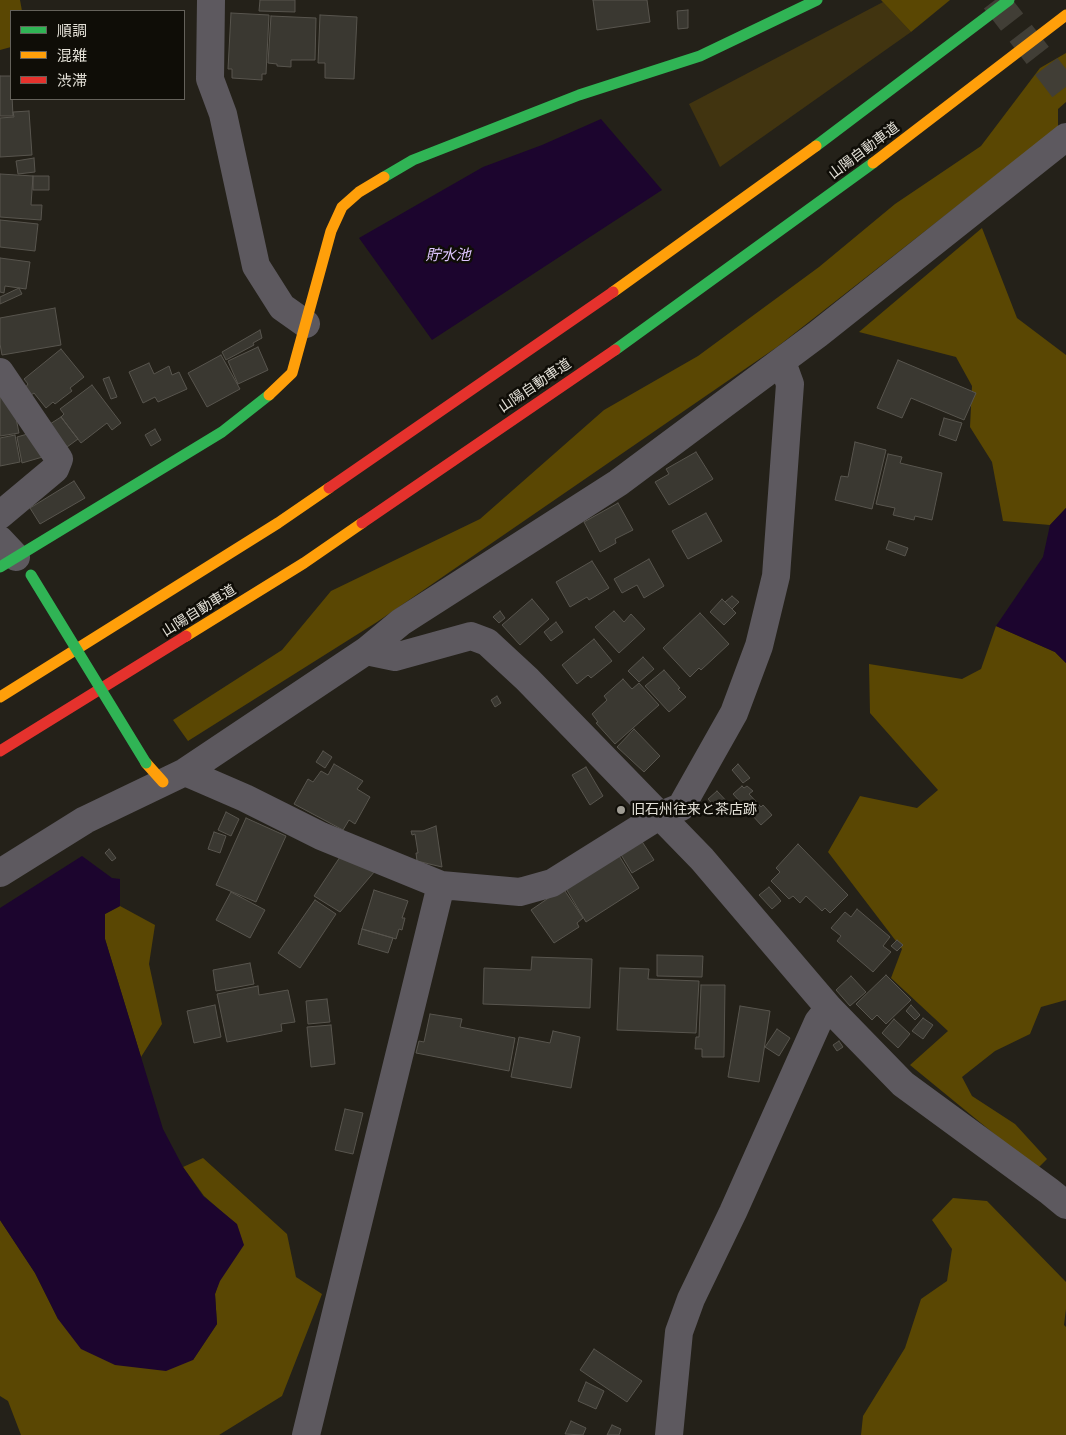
<!DOCTYPE html>
<meta charset="utf-8">
<style>
body{margin:0}
#map{position:relative;width:1066px;height:1435px;overflow:hidden;background:#242119;font-family:Rubik,"Noto Sans JP",sans-serif}
canvas{display:block}
.legend{position:absolute;left:10px;top:10px;width:175px;height:90px;box-sizing:border-box;background:#0f0d07;border:1px solid #64615a;margin:0;padding:6px 9px;list-style:none;font-size:15px;color:#e3e0d7}
.legend li{display:flex;align-items:center;gap:10px;height:25px}
.legend b{width:25px;border:1px solid #64615a}
</style>
<div id="map">
<canvas width="1066" height="1435"></canvas>
<ul class="legend">
<li><b style="height:6px;background:#30b455"></b>順調</li>
<li><b style="height:6px;background:#ff9f0a"></b>混雑</li>
<li><b style="height:6px;background:#e5322d"></b>渋滞</li>
</ul>
</div>
<script>
const context = document.querySelector('canvas').getContext('2d');
context.lineJoin = 'round';
function fill(path, color) { context.fillStyle = color; context.fill(path, 'evenodd'); }
const poly = rows => new Path2D(rows.map(r => 'M' + r).join(''));
function trace(path, color, width, dash) { context.strokeStyle = color; context.lineWidth = width; context.lineCap = dash ? 'butt' : 'round'; context.setLineDash(dash || []); context.stroke(path); }
function label(font, color, halo, rows, align = 'center') {
  context.font = font + ' Rubik,"Noto Sans JP",sans-serif'; context.lineWidth = 5; context.setLineDash([]); context.textBaseline = 'middle'; context.strokeStyle = halo; context.fillStyle = color; for (const [text, x, y, turn = 0] of rows) {
    context.save(); context.translate(x, y); context.rotate((+turn || 0) * Math.PI / 180); context.textAlign = isNaN(turn) ? turn : align; if (halo) context.strokeText(text, 0, 0); context.fillText(text, 0, 0); context.restore();
  }
}
const green = poly([
 [883,2,911,32,720,167,689,104]
]);
const forest = poly([
 [0,0,20,0,22,11,11,11,11,47,0,50],
 [881,0,950,0,911,32],
 [1066,53,1066,102,1058,109,1058,127,777,347,377,622,188,741,173,720,282,650,331,591,480,519,604,410,698,356,819,267,895,204,981,146,1040,68],
 [982,228,1017,318,1066,355,1066,508,1050,525,1003,521,992,462,970,427,972,386,956,357,859,332],
 [996,626,1055,652,1066,663,1066,1000,1041,1007,1030,1034,995,1051,962,1077,972,1096,1015,1124,1047,1159,1037,1169,910,1065,948,1031,891,978,902,949,828,852,860,796,917,808,938,790,870,713,869,664,962,679,981,669],
 [120,906,155,925,149,964,162,1024,141,1057,105,939,105,914],
 [203,1158,287,1234,296,1277,322,1294,282,1396,219,1435,21,1435,8,1401,0,1396,0,1220,35,1273,58,1319,193,1360,217,1324,215,1294,236,1224,204,1196,183,1167],
 [953,1198,987,1201,1066,1282,1066,1309,1064,1325,1066,1327,1066,1435,861,1435,863,1416,905,1348,921,1299,947,1281,952,1249,932,1220]
]);
const water = poly([
 [601,119,662,190,432,340,359,238,483,167,542,145],
 [1066,508,1066,663,1055,652,996,626,1043,557,1050,525],
 [82,856,112,878,120,879,120,906,105,914,105,939,163,1129,183,1167,203,1196,237,1224,244,1245,220,1281,215,1294,217,1324,193,1360,166,1371,115,1365,81,1349,58,1319,35,1273,0,1220,0,908]
]);
const building = poly([
 [260,0,295,0,295,12,259,11,260,0],
 [593,0,647,0,650,22,597,30,593,0],
 [688,10,688,28,678,29,677,11,688,10],
 [231,13,269,15,266,74,262,74,262,80,232,78,232,69,228,69,231,13],
 [320,15,357,17,354,79,325,78,325,63,318,63,320,15],
 [271,16,316,18,315,60,291,60,291,67,277,66,277,64,268,63,271,16],
 [0,76,11,76,13,116,0,116,0,76],
 [29,111,32,155,0,157,0,118,14,117,13,112,29,111],
 [34,158,35,172,18,174,16,161,34,158],
 [0,174,33,176,31,205,42,205,41,220,0,217,0,174],
 [33,176,49,176,49,190,33,190,33,176],
 [0,220,38,224,35,251,0,247,0,220],
 [0,258,30,262,26,289,5,286,4,293,0,292,0,258],
 [19,288,22,294,0,304,0,297,19,288],
 [55,308,61,345,2,355,0,344,0,318,55,308],
 [260,330,262,338,253,343,254,345,226,360,222,352,260,330],
 [258,347,268,370,238,384,228,361,258,347],
 [61,349,84,377,70,388,72,391,55,404,53,402,46,408,34,393,31,395,25,388,28,384,24,379,61,349],
 [221,355,240,389,207,407,188,373,221,355],
 [898,360,976,393,964,420,911,398,902,418,877,408,898,360],
 [149,363,154,374,169,366,172,375,179,372,187,389,158,402,155,397,143,403,129,372,149,363],
 [109,377,117,397,111,399,103,379,109,377],
 [92,385,121,423,112,430,107,423,81,443,61,417,64,414,60,409,92,385],
 [0,396,15,413,19,433,0,436,0,396],
 [61,417,78,439,67,447,50,424,61,417],
 [944,418,962,423,956,441,939,435,944,418],
 [155,429,161,440,151,446,145,435,155,429],
 [31,433,46,456,22,463,17,437,31,433],
 [15,435,20,462,0,466,0,438,15,435],
 [855,442,886,450,872,509,835,500,841,476,848,477,855,442],
 [696,452,713,479,669,505,655,482,669,474,666,469,696,452],
 [888,454,902,457,900,463,942,473,932,520,915,516,914,520,893,515,895,508,876,504,888,454],
 [74,481,85,498,40,524,30,508,74,481],
 [618,503,633,530,615,539,616,543,600,552,584,522,618,503],
 [706,513,722,541,688,559,672,531,706,513],
 [889,541,908,548,905,556,886,549,889,541],
 [649,559,664,586,644,598,637,585,622,593,614,579,649,559],
 [592,561,609,588,589,600,587,597,570,607,556,582,592,561],
 [732,596,739,602,732,609,725,602,732,596],
 [532,599,549,619,520,645,502,625,532,599],
 [722,599,736,613,724,625,710,612,722,599],
 [500,611,505,618,499,623,493,617,500,611],
 [614,611,624,622,631,614,645,629,619,653,595,627,614,611],
 [700,613,729,644,701,670,699,668,690,677,663,648,700,613],
 [556,622,563,632,551,641,544,632,556,622],
 [594,639,612,661,591,678,588,675,577,684,562,665,594,639],
 [643,657,654,669,639,682,628,671,643,657],
 [664,670,680,688,678,689,686,697,669,712,645,686,664,670],
 [623,679,632,689,639,683,659,705,615,744,596,723,598,722,592,714,607,700,604,696,623,679],
 [497,696,501,703,495,707,491,700,497,696],
 [634,729,660,756,644,772,617,747,634,729],
 [323,751,332,757,325,768,316,762,323,751],
 [334,764,363,781,357,789,370,797,355,824,349,820,343,830,294,804,308,779,313,782,321,771,328,775,334,764],
 [738,764,750,778,743,783,732,770,738,764],
 [586,767,603,796,590,805,572,775,586,767],
 [742,786,744,788,747,786,753,791,749,794,761,807,763,805,772,815,761,825,733,794,742,786],
 [717,791,731,806,722,815,708,799,717,791],
 [226,812,239,819,231,836,218,830,226,812],
 [246,818,286,836,256,902,216,885,246,818],
 [436,826,442,867,417,861,416,853,418,853,415,834,412,835,411,831,423,831,436,826],
 [214,832,226,836,220,853,208,849,214,832],
 [641,840,654,860,632,873,620,853,641,840],
 [798,844,848,895,830,913,825,908,822,911,806,896,800,903,793,896,789,899,771,881,780,872,776,868,798,844],
 [109,849,116,858,112,861,105,853,109,849],
 [618,854,639,888,586,922,565,887,618,854],
 [340,857,375,871,340,912,314,896,340,857],
 [769,887,781,901,772,909,759,895,769,887],
 [563,888,583,918,577,923,579,927,554,943,531,910,563,888],
 [374,890,408,901,402,918,405,918,402,930,399,929,396,939,362,929,374,890],
 [231,892,265,910,250,938,216,920,231,892],
 [315,900,336,914,300,968,278,953,315,900],
 [857,909,890,937,883,946,891,952,873,972,837,941,841,936,831,928,845,912,851,917,857,909],
 [362,929,393,938,388,953,358,944,362,929],
 [897,940,903,945,897,951,891,946,897,940],
 [657,955,703,956,702,977,657,976,657,955],
 [532,957,592,959,590,1008,483,1004,484,968,531,970,532,957],
 [250,963,254,984,216,991,213,970,250,963],
 [620,968,649,969,648,979,699,981,696,1033,617,1030,620,968],
 [886,975,911,1000,886,1024,877,1015,872,1020,856,1004,886,975],
 [851,976,866,992,850,1006,836,990,851,976],
 [701,985,725,985,724,1057,702,1057,702,1049,695,1049,696,1037,699,1037,701,985],
 [258,986,259,995,288,990,295,1022,281,1024,282,1031,227,1042,217,994,258,986],
 [327,999,330,1022,308,1024,306,1001,327,999],
 [215,1005,221,1037,194,1043,187,1011,215,1005],
 [911,1005,920,1015,915,1020,906,1011,911,1005],
 [740,1006,770,1011,759,1082,728,1077,740,1006],
 [430,1014,462,1019,460,1027,515,1038,509,1071,416,1053,419,1041,424,1042,430,1014],
 [923,1018,933,1025,923,1039,912,1031,923,1018],
 [894,1019,910,1034,898,1048,882,1033,894,1019],
 [331,1025,335,1064,311,1067,307,1027,331,1025],
 [777,1029,790,1038,779,1056,765,1047,777,1029],
 [553,1031,580,1037,571,1088,511,1077,519,1037,550,1043,553,1031],
 [839,1041,843,1047,837,1051,833,1045,839,1041],
 [345,1109,363,1113,353,1154,335,1150,345,1109],
 [594,1349,642,1381,627,1402,580,1370,594,1349],
 [586,1382,604,1391,596,1409,578,1401,586,1382],
 [571,1421,586,1428,583,1435,565,1434,571,1421],
 [612,1425,621,1429,619,1435,607,1435,612,1425]
]);
const streetTunnel = poly([
 [995,0,1066,92]
]);
const street = poly([
 [211,0,210,79,223,114,256,266,282,307,306,324],
 [0,372,59,459,55,469,0,515],
 [0,540,16,557],
 [366,651,395,657,471,636,487,642,527,679,702,859,829,1008,818,1022,733,1212,691,1299,679,1332,669,1435],
 [185,772,245,798,321,836,441,885,520,892,552,883,659,816,681,807,734,713,759,646,776,576,790,384,782,362],
 [0,873,85,820,185,772,366,651,401,622,618,483,818,334,1066,137],
 [829,1008,903,1084,1049,1191,1066,1205],
 [306,1435,441,885]
]);
const fast = poly([
 [816,146,1009,0],
 [384,177,413,160,579,95,700,56,817,0],
 [615,350,873,163],
 [0,567,222,432,269,395]
]);
const slow = poly([
 [873,163,1066,15],
 [613,292,816,146],
 [269,395,292,373,331,231,342,207,359,192,384,177],
 [186,636,304,563,362,523],
 [0,697,278,523,329,488],
 [146,763,163,782]
]);
const jam = poly([
 [329,488,613,292],
 [362,523,615,350],
 [0,751,186,636]
]);
const fastBridge = poly([
 [31,575,146,763]
]);
const markers = [
 [621,810,5,"#a09d94"]
];
const streetNames = [
 ["山陽自動車道",864,151,-37],
 ["山陽自動車道",535,386,-34],
 ["山陽自動車道",199,611,-32]
];
const poiNames = [
 ["旧石州往来と茶店跡",631,810]
];
const waterNames = [
 ["貯水池",448,256]
];
fill(green, '#413410');
fill(forest, '#5a4703');
fill(water, '#1c052e');
fill(building, '#3a3831');
trace(building, '#58554e', 1);
trace(streetTunnel, '#413e36', 28, [28, 14]);
trace(street, '#5d595f', 28);
trace(fast, '#30b455', 11);
trace(slow, '#ff9f0a', 11);
trace(jam, '#e5322d', 11);
trace(fastBridge, '#30b455', 11);
for (const [x, y, r, color] of markers) { const dot = new Path2D(); dot.arc(x, y, r, 0, 2 * Math.PI); context.fillStyle = color; context.fill(dot); trace(dot, '#0f0d07', 2); }
label('14px', '#e3e0d7', '#0f0d07', streetNames);
label('14px', '#e3e0d7', '#0f0d07', poiNames, 'left');
label('italic 15px', '#dec5ff', '#0f0d07', waterNames);
</script>
